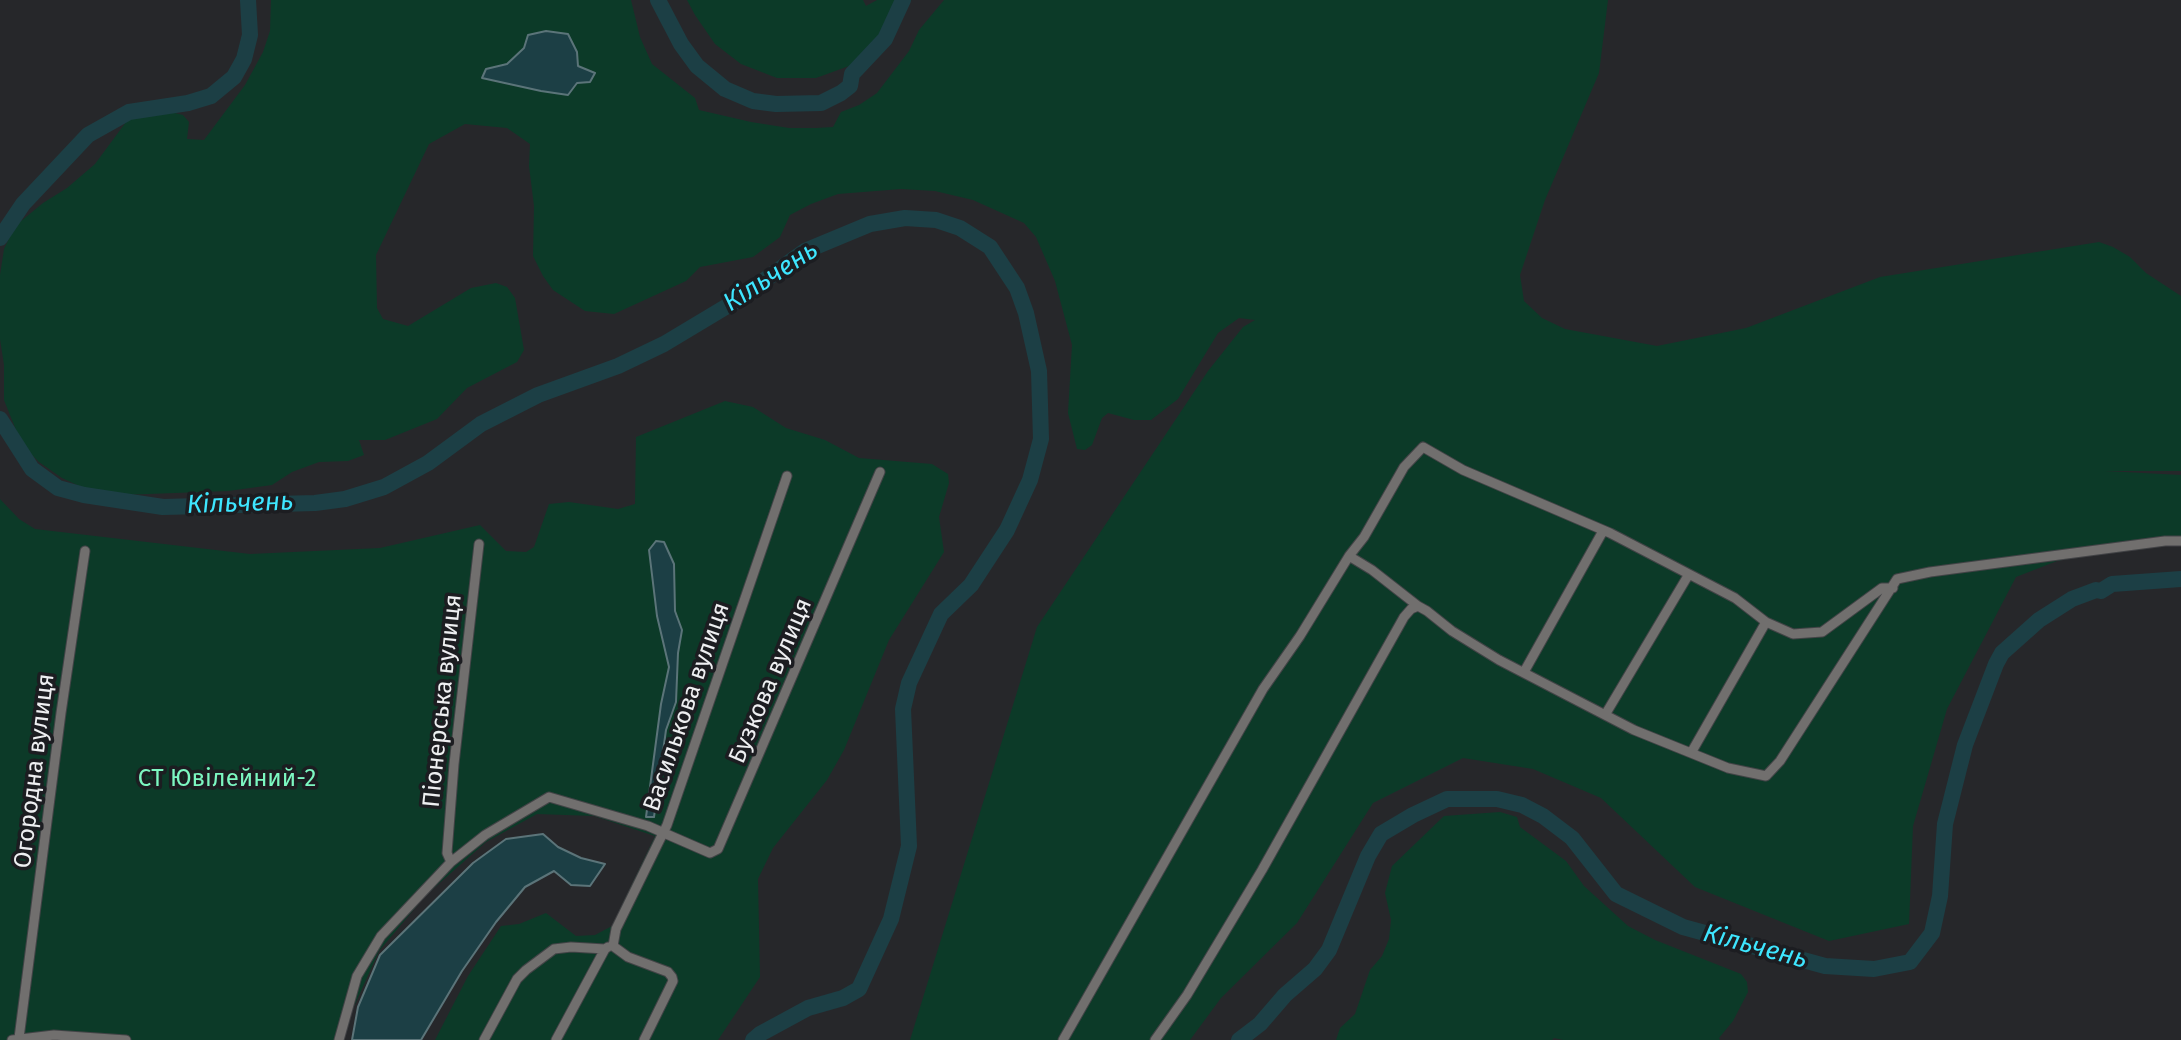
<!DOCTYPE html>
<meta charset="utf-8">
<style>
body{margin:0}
canvas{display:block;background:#26272a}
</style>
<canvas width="2181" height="1040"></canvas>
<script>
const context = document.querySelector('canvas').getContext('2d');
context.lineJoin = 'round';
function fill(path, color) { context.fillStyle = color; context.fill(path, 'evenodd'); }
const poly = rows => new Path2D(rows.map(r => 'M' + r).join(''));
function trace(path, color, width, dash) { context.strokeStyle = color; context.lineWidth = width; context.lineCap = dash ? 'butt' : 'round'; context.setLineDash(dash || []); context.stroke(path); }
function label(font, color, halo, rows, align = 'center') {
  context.font = font + ' "Fira Sans",sans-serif'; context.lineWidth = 7; context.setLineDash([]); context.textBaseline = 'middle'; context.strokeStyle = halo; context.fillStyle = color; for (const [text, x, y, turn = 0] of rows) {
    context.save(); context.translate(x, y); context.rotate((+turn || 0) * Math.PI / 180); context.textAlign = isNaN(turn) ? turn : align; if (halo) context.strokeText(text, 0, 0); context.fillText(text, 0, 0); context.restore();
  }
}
const green = poly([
 [271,0,631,0,640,37,652,64,695,98,699,110,751,122,789,128,816,128,833,127,841,112,859,105,877,93,909,51,919,30,944,0,1608,0,1599,73,1545,200,1520,275,1524,301,1542,318,1565,329,1657,346,1746,328,1880,277,2099,242,2113,247,2130,257,2146,273,2181,296,2181,471,2105,471,2181,475,2181,544,2125,547,2057,561,2016,577,1947,709,1913,826,1909,924,1829,941,1695,887,1601,798,1533,769,1463,758,1373,803,1297,923,1221,998,1190,1040,910,1040,1037,627,1208,371,1243,327,1255,320,1239,318,1218,333,1178,399,1151,420,1134,420,1108,413,1102,418,1092,445,1085,450,1077,449,1068,413,1072,345,1055,281,1036,237,1024,223,973,200,935,191,901,189,838,194,811,204,790,215,780,237,753,257,700,267,686,281,614,314,585,311,553,290,543,276,533,256,534,206,529,166,530,144,507,128,465,124,429,144,376,255,377,308,383,319,408,326,471,288,496,283,507,287,515,298,524,350,517,362,467,388,437,419,385,440,359,440,364,455,348,461,319,462,292,472,272,485,228,491,121,495,90,491,62,478,39,462,22,445,4,400,4,365,0,339,0,275,4,249,15,226,43,203,67,188,95,164,129,118,167,111,183,115,189,122,187,139,204,140,245,85,263,52,270,31],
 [546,31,568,34,577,52,578,66,595,72,577,83,541,91,492,81,486,69,507,64,524,48,528,35],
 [687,0,863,0,866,6,877,0,912,0,895,5,887,25,874,45,849,66,816,78,777,78,741,64,715,44,695,15],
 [725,401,753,407,786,428,825,440,859,458,932,464,948,474,949,483,939,517,944,552,889,640,844,750,827,780,773,848,758,879,760,977,718,1040,435,1040,468,976,501,926,519,924,546,913,576,936,595,935,612,926,655,836,594,816,537,814,486,842,426,895,379,951,347,1022,343,1040,0,1040,0,499,19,519,35,529,250,554,380,548,480,525,506,551,526,552,534,547,549,504,569,502,618,509,635,504,636,437],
 [1500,812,1517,817,1520,827,1566,861,1584,886,1628,926,1655,940,1741,974,1747,982,1748,992,1733,1021,1719,1038,1720,1040,1563,1040,1554,1038,1552,1040,1336,1040,1340,1028,1355,1014,1370,970,1382,956,1389,939,1391,920,1385,893,1392,866,1444,816]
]);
const water = poly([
 [546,31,568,34,577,52,578,66,595,73,590,82,577,83,568,95,541,91,482,78,486,69,507,64,524,48,528,35,546,31],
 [656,541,664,542,674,564,675,611,682,630,678,653,676,702,666,730,654,817,646,817,661,704,669,667,657,616,649,550,656,541],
 [543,834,558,847,581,858,605,864,590,886,571,885,554,871,525,887,496,922,462,971,421,1040,352,1040,358,1007,380,955,473,863,506,839,543,834]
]);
const river = poly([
 [658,0,681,44,697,66,725,89,753,101,776,104,821,103,841,93,850,86,852,74,885,39,903,0],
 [0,238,23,204,88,135,129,112,188,103,211,96,234,77,244,59,250,35,248,0],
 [0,419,32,469,58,488,84,495,163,507,315,503,345,499,384,487,428,463,481,424,538,395,618,366,664,344,734,302,805,251,870,224,905,218,936,220,960,228,990,247,1017,288,1026,313,1039,371,1041,439,1030,480,1007,530,971,585,941,614,909,683,903,709,909,846,891,919,859,989,843,998,808,1008,760,1034,753,1040],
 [1239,1040,1260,1024,1285,995,1315,969,1329,950,1368,856,1381,834,1413,815,1447,799,1497,799,1522,805,1543,816,1572,838,1616,894,1683,927,1825,966,1874,969,1910,962,1932,933,1940,896,1945,824,1965,745,1996,664,2002,653,2039,620,2072,599,2096,590,2101,591,2112,584,2181,579]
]);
const minor = poly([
 [1349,556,1372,570,1418,606],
 [1524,672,1603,531],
 [1605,715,1689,574],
 [1691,753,1766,622],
 [451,862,447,853,454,764,479,544],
 [613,946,616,929,667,825,787,476],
 [613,946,628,957,668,972,672,977,673,981,644,1040],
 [19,1038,61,713,85,551],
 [12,1040,54,1035,126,1040],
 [339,1040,357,976,381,936,451,862,485,835,549,797,648,826,710,853,718,849,880,472],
 [484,1040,517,979,526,970,554,949,571,947,605,949],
 [556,1040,605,949,608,947],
 [1063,1040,1263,689,1300,636,1349,556,1364,537,1404,467,1423,447,1463,470,1610,533,1735,598,1766,622,1793,634,1822,632,1882,588,1893,588],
 [1155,1040,1187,995,1262,870,1404,617,1411,609,1418,606,1427,611,1452,631,1499,660,1634,730,1728,768,1766,776,1780,761,1897,579,1930,572,2165,541,2181,541]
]);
const streetNames = [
 ["Бузкова вулиця",771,681,-67],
 ["Піонерська вулиця",443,701,-84],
 ["Василькова вулиця",687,707,-71],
 ["Огородна вулиця",35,771,-83]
];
const parkNames = [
 ["СT Ювілейний-2",227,779]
];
const waterNames = [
 ["Кільчень",771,277,-33],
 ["Кільчень",240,504,-2],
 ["Кільчень",1755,947,15]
];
fill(green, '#0c3a28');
fill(water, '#1c3f45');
trace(water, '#5b7479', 2);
trace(river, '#1c3f45', 16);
trace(minor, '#424346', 11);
trace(minor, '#716f6e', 9);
label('24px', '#eeeff1', '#1c1d21', streetNames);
label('24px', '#7cf7c1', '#1c1d21', parkNames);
label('italic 26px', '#3ee6ff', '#1c1d21', waterNames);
</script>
